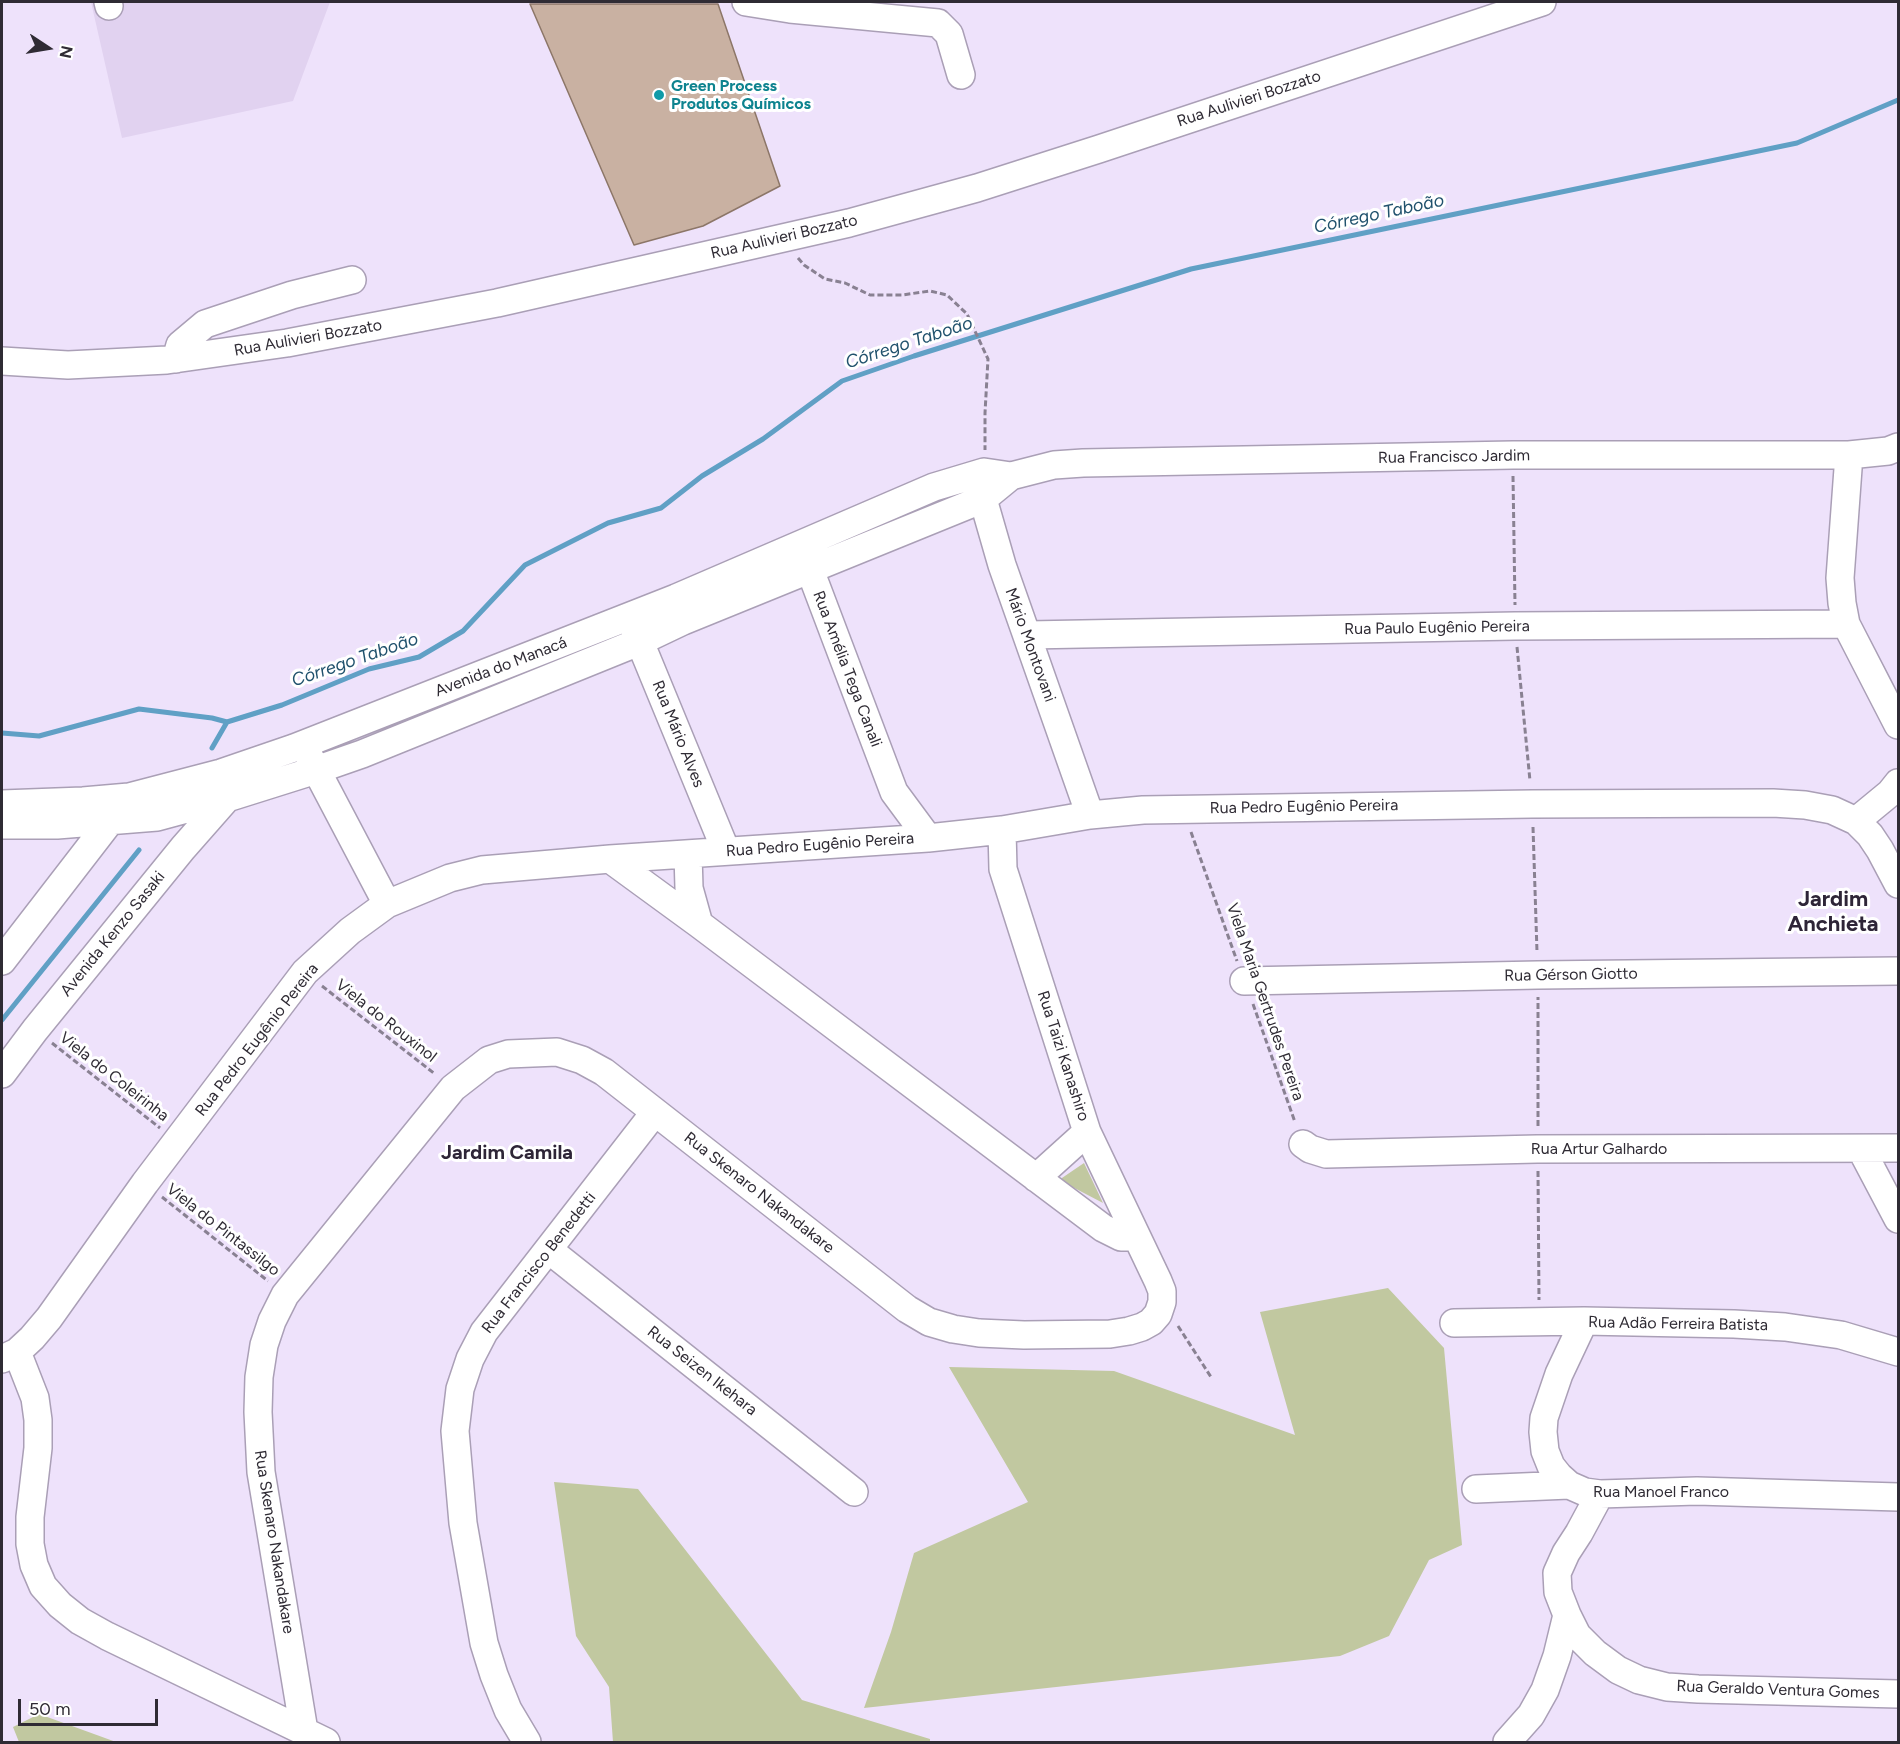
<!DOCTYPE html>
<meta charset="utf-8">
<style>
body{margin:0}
#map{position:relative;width:1900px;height:1744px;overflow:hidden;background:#eee2fb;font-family:Figtree,sans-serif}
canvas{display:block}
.frame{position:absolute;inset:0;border:3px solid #2f2b34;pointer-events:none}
.north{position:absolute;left:18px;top:18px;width:60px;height:60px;-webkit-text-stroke:4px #fff;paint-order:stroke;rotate:102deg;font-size:16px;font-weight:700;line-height:24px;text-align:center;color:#2f2b34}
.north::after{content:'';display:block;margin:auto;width:21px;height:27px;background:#2f2b34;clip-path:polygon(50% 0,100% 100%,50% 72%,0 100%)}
.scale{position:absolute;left:18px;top:1699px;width:140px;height:27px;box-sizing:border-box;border:3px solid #2f2b34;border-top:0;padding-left:8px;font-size:18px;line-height:21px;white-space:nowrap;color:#2f2b34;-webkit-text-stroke:4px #fff;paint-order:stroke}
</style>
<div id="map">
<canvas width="1900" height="1744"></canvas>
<div class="frame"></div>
<div class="north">N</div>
<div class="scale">50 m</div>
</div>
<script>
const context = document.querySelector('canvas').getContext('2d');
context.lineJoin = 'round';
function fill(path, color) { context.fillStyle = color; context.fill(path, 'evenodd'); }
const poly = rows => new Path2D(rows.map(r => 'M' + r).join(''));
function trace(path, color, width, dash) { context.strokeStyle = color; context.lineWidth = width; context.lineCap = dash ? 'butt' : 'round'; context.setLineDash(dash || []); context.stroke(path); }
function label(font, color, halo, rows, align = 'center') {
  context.font = font + ' Figtree,sans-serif'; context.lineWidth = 6; context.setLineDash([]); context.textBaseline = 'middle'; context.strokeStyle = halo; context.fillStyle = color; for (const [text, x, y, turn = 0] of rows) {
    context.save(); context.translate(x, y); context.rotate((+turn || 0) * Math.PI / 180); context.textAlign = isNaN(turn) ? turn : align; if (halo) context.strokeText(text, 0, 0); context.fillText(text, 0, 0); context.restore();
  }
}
const built = poly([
 [91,2,330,2,293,101,122,138]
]);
const green = poly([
 [1084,1163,1103,1203,1059,1180],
 [1388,1288,1444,1348,1462,1545,1429,1560,1389,1636,1340,1656,864,1708,891,1632,914,1553,1028,1502,949,1367,1114,1371,1295,1435,1260,1312],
 [554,1482,638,1489,802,1700,930,1739,930,1742,613,1742,609,1687,576,1636],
 [39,1714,116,1742,19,1742,13,1727]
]);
const stream = poly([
 [2,733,39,736,139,709,212,718,227,722,282,705,369,669,419,657,463,631,525,565,608,523,661,508,702,476,763,439,842,381,914,356,1191,269,1797,143,1898,100],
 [212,748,227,722],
 [2,1020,139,850]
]);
const building = poly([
 [530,4,718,4,780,186,703,226,634,245,530,4]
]);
const path = poly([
 [798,258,804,265,825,279,845,283,870,295,902,295,930,291,947,295,967,314,988,359,985,413,985,450],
 [1513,476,1515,605],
 [1517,647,1530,781],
 [1533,827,1537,952],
 [1191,832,1237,961],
 [322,986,435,1074],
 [1253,1004,1295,1122],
 [52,1043,160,1128],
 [1538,1126,1538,997],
 [1538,1171,1539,1300],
 [162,1197,268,1281],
 [1178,1326,1211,1377]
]);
const minor = poly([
 [108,2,109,6],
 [746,2,790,9,938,23,949,34,961,75],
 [176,359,180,345,205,324,292,295,352,280],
 [2,361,68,365,167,360,287,343,497,303,849,223,977,188,1099,149,1542,2],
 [1849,455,1840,578,1842,603,1846,624,1898,725],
 [984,482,983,499,1002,565,1090,815],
 [804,554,894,792,928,838],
 [633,625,726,851],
 [1028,635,1515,626,1846,624],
 [308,754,387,904],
 [2,804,83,801,129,797,221,773,294,748,676,598,934,487,984,472,1011,476],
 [1856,821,1890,793,1898,783],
 [2,825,57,825,157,817,227,798,316,770,362,754,641,641,683,621,983,499,1011,476,1054,465,1083,463,1513,455,1849,455,1888,451,1898,447],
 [688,854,689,888,699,924],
 [610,859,699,924,1103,1228,1121,1237,1136,1237],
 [2,961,117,812],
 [1244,981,1538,975,1898,971],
 [2,1074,35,1030,183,848,227,798],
 [1303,1144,1310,1149,1326,1154,1537,1149,1898,1148],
 [1861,1149,1898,1219],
 [1036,1178,1087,1132],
 [549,1250,854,1492],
 [1584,1321,1559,1374,1544,1418,1543,1432,1545,1451,1551,1466,1559,1476,1569,1485,1585,1492,1600,1494,1697,1491,1898,1497],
 [1454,1323,1584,1321,1734,1324,1785,1327,1841,1335,1898,1352],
 [17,1352,35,1398,38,1420,38,1448,30,1517,30,1544,34,1565,43,1586,60,1605,80,1621,107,1636,326,1742],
 [2,1359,17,1352,32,1338,49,1318,145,1183,305,972,350,931,387,904,450,878,482,870,610,859,928,838,1002,830,1090,815,1143,810,1532,804,1773,803,1805,805,1832,810,1856,821,1870,835,1880,850,1898,884],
 [1476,1489,1569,1485],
 [1600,1494,1579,1533,1566,1553,1557,1573,1558,1592,1567,1615,1577,1635,1595,1653,1618,1670,1639,1680,1667,1687,1698,1689,1898,1694],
 [304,1731,261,1472,258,1412,259,1377,264,1345,272,1321,285,1295,453,1088,489,1060,508,1054,557,1052,582,1060,604,1072,907,1309,929,1322,953,1329,979,1333,1024,1335,1110,1334,1129,1331,1142,1327,1151,1322,1158,1314,1162,1302,1162,1291,1158,1281,1087,1132,1003,869,1002,830],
 [527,1742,508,1710,494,1675,484,1643,463,1523,455,1431,460,1389,470,1359,484,1332,655,1112],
 [1507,1742,1531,1715,1545,1690,1557,1656,1567,1615]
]);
const markers = [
 [659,95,6,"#0f9aa8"]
];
const cultureNames = [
 ["Green Process",671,86],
 ["Produtos Químicos",671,104]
];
const streetNames = [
 ["Rua Aulivieri Bozzato",1249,99,-18],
 ["Rua Aulivieri Bozzato",784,237,-13],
 ["Rua Aulivieri Bozzato",308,338,-10],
 ["Rua Francisco Jardim",1454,457,-1],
 ["Rua Paulo Eugênio Pereira",1437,628,-1],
 ["Mário Montovani",1030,645,70],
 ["Avenida do Manacá",501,667,-21],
 ["Rua Amélia Tega Canali",847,669,69],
 ["Rua Mário Alves",678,734,68],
 ["Rua Pedro Eugênio Pereira",1304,807,-1],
 ["Rua Pedro Eugênio Pereira",820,845,-4],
 ["Avenida Kenzo Sasaki",113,934,-51],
 ["Rua Gérson Giotto",1571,975,-1],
 ["Viela Maria Gertrudes Pereira",1265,1002,71],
 ["Viela do Rouxinol",386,1021,38],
 ["Rua Pedro Eugênio Pereira",257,1040,-52],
 ["Rua Taizi Kanashiro",1063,1056,72],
 ["Viela do Coleirinha",114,1077,38],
 ["Rua Artur Galhardo",1599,1149],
 ["Rua Skenaro Nakandakare",759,1193,38],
 ["Viela do Pintassilgo",223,1230,38],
 ["Rua Francisco Benedetti",539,1263,-52],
 ["Rua Adão Ferreira Batista",1678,1324,1],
 ["Rua Seizen Ikehara",702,1371,38],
 ["Rua Manoel Franco",1661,1492],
 ["Rua Skenaro Nakandakare",274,1542,81],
 ["Rua Geraldo Ventura Gomes",1778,1690,2]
];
const waterNames = [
 ["Córrego Taboão",1379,214,-12],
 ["Córrego Taboão",909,343,-18],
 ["Córrego Taboão",355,660,-19]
];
const quarterNames = [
 ["Jardim Camila",507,1153]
];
const districtNames = [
 ["Jardim",1833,900],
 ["Anchieta",1833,925]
];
fill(built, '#e1d2f0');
fill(green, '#c1c8a0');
trace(stream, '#60a0c5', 5);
fill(building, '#c9b1a2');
trace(building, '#8c7668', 1.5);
trace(minor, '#aa9fb6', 30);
trace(path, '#898192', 3, [6, 3]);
trace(minor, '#fff', 27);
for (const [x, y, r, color] of markers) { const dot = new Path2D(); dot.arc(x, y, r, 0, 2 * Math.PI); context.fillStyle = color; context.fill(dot); trace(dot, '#fff', 2); }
label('bold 16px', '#0d838f', '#fff', cultureNames, 'left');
label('16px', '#2f2b34', '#fff', streetNames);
label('italic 18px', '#21526d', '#fff', waterNames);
label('bold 20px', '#2e2537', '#fff', quarterNames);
label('bold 22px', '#2e2537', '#fff', districtNames);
</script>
